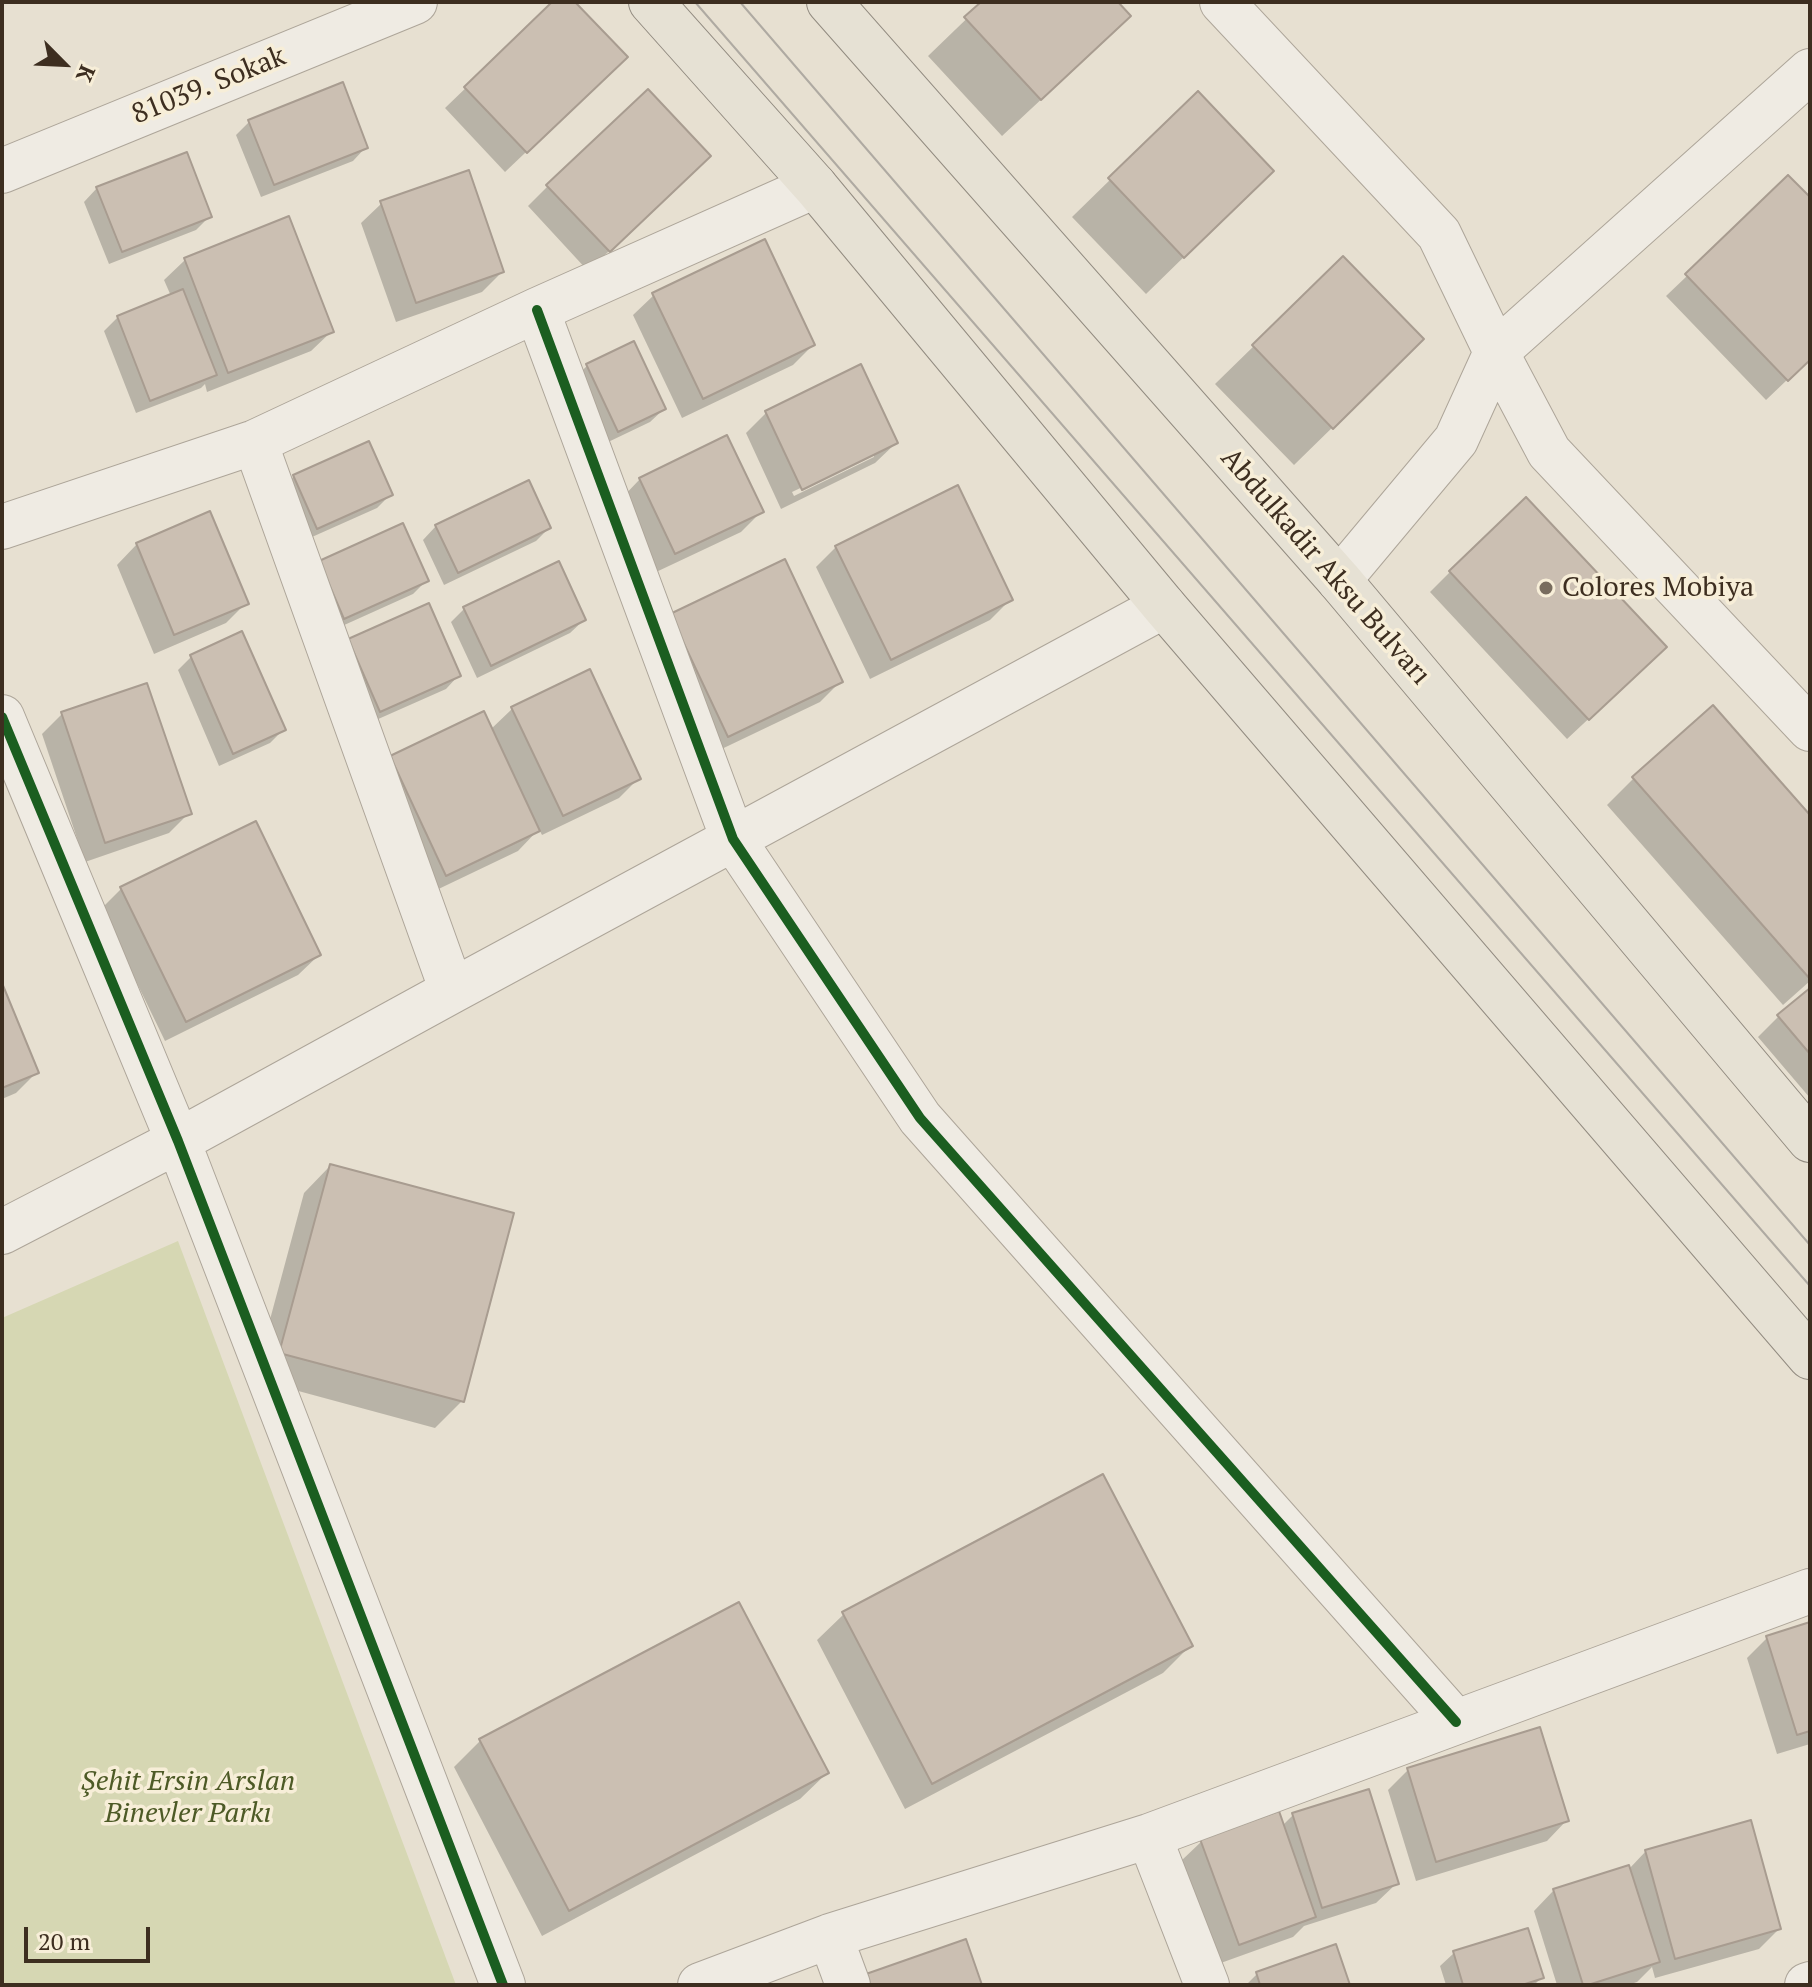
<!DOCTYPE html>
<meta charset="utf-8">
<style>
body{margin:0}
#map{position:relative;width:1812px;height:1987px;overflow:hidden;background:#e7e0d1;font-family:"PT Serif",serif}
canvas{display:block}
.frame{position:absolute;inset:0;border:4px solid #3d2e20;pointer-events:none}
.north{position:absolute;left:24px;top:24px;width:80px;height:80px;-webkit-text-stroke:6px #f7eed8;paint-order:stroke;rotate:114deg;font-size:22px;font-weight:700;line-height:32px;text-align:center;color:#3d2e20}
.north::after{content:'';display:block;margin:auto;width:28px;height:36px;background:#3d2e20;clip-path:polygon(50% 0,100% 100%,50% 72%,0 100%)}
.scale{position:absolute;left:24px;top:1927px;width:126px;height:36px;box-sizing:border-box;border:4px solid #3d2e20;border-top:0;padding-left:10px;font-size:24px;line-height:28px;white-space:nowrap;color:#3d2e20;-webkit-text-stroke:6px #f7eed8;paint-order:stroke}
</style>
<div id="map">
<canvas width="1812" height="1987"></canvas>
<div class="frame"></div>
<div class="north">K</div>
<div class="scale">20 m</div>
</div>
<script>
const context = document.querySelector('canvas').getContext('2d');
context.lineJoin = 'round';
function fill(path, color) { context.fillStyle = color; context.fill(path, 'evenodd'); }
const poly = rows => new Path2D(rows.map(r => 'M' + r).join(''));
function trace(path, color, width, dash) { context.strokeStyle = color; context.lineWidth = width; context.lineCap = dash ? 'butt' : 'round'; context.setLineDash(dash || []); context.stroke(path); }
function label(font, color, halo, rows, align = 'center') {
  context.font = font + ' "PT Serif",serif'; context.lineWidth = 7; context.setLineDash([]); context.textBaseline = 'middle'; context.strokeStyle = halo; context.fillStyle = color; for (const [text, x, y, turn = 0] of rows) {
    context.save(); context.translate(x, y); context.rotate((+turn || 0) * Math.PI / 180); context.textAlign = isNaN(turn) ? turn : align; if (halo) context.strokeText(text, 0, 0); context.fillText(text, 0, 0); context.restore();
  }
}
const green = poly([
 [178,1241,456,1985,2,1985,2,1318]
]);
const shadow = poly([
 [555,2,573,2,605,77,505,172,445,108],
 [984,2,1115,2,1091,53,1002,136,928,56],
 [1198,94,1234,208,1146,294,1072,217],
 [249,122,366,147,353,161,261,197,236,135],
 [688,176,588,271,528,206,548,186],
 [97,188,210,216,196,230,109,264,84,202],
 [1810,200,1810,358,1766,400,1666,296,1687,276],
 [382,203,502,272,482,292,396,322,361,223],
 [1343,259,1384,377,1294,465,1215,384],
 [185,260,332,331,311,351,207,392,205,384,201,388,136,413,104,331,118,317,171,296,164,280],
 [654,295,813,345,793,365,682,418,633,315],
 [633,344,664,409,650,422,604,444,573,379,587,366],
 [766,413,896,443,875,463,781,509,746,433],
 [874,453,874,457,794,496,792,492],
 [294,476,391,494,377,508,303,541,281,490],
 [640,479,761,512,741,532,654,573,620,500],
 [436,526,549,528,536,541,444,585,423,540],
 [137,544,246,603,226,623,154,654,117,565],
 [836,547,1011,599,990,620,870,679,816,567],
 [320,563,426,581,413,594,331,631],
 [1450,572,1644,667,1567,739,1430,592],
 [464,609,584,620,570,633,477,678,451,622],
 [650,636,841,681,820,702,707,756],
 [349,640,459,675,446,689,367,724],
 [191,657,284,729,270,743,219,766,178,670],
 [512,709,639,778,619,798,542,835,539,829,518,851,426,895,391,758,490,730],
 [62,714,189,813,169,833,85,862,42,734],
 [1634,778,1810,818,1810,981,1783,1005,1607,805],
 [121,889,319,955,298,975,165,1041,101,909],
 [2,988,37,1072,16,1093,2,1099],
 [1810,991,1810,1098,1758,1037,1778,1017],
 [330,1166,462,1401,435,1428,254,1379,304,1193],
 [844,1614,1190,1646,1163,1673,905,1809,817,1640],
 [1810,1624,1810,1744,1777,1754,1747,1658,1767,1638],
 [480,1741,827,1773,800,1799,542,1936,454,1767],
 [1408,1770,1567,1820,1547,1841,1416,1881,1388,1790],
 [1293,1815,1397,1883,1376,1903,1304,1926,1293,1937,1218,1964,1181,1861,1202,1841,1282,1826],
 [1646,1851,1779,1929,1759,1949,1655,1978,1652,1967,1637,1982,1628,1985,1557,1985,1534,1911,1554,1890,1629,1869],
 [1454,1953,1541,1978,1534,1985,1446,1985,1440,1966],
 [1257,1974,1348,1985,1246,1985]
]);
const building = poly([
 [552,2,575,2,628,57,527,153,464,87,552,2],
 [981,2,1118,2,1131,16,1041,100,964,17,981,2],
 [343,82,368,148,274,185,248,120,343,82],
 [648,89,711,156,610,252,546,185,648,89],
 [1198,91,1274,171,1184,258,1108,178,1198,91],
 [187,152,212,217,122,252,96,187,187,152],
 [469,170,504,272,416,303,380,201,469,170],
 [1788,175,1810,197,1810,360,1788,381,1685,274,1788,175],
 [289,216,334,332,228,373,184,258,289,216],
 [765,239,815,345,703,399,652,293,765,239],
 [1343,256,1424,339,1333,429,1252,345,1343,256],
 [183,289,217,375,150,401,117,316,183,289],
 [634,341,666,409,618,432,586,364,634,341],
 [861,364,898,443,802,490,765,411,861,364],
 [727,435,764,512,675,554,639,478,727,435],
 [369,441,393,495,317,529,293,475,369,441],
 [529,480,551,528,458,573,435,525,529,480],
 [958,485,1013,600,891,660,835,546,958,485],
 [1526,497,1667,647,1589,720,1449,571,1526,497],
 [210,511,249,604,174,635,136,543,210,511],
 [403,523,429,581,344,619,319,561,403,523],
 [785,559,843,682,728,737,670,614,785,559],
 [559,561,586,620,491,666,463,607,559,561],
 [429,603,461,676,380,712,348,639,429,603],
 [242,631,286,730,233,754,190,655,242,631],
 [590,669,641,779,563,816,511,707,590,669],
 [147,683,192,814,105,843,61,712,147,683],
 [1713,705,1810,815,1810,979,1632,777,1713,705],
 [484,711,540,831,446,876,390,756,484,711],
 [256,821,321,955,186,1022,120,887,256,821],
 [2,983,39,1073,2,1088,2,983],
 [1810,988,1810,1054,1777,1015,1810,988],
 [330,1164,514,1213,464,1402,279,1353,330,1164],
 [1103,1474,1193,1646,932,1784,842,1612,1103,1474],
 [739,1602,829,1773,569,1911,479,1739,739,1602],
 [1810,1622,1810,1731,1797,1735,1766,1636,1810,1622],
 [1540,1727,1569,1821,1436,1862,1407,1768,1540,1727],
 [1369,1789,1399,1884,1322,1908,1292,1813,1369,1789],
 [1279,1811,1316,1917,1239,1945,1200,1839,1279,1811],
 [1751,1820,1781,1929,1675,1959,1645,1850,1751,1820],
 [1629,1865,1660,1962,1588,1985,1583,1985,1553,1889,1629,1865],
 [1528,1928,1544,1978,1522,1985,1463,1985,1453,1951,1528,1928],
 [966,1939,982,1985,870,1985,866,1974,966,1939],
 [1336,1944,1350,1985,1260,1985,1256,1972,1336,1944]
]);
const street = poly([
 [1222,2,1439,234,1496,352,1549,452,1810,729],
 [2,171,415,2],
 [537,310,733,839,920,1118,1456,1722],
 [255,442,452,991],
 [2,527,255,442,537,310,815,186],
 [1339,580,1456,440,1496,352,1810,71],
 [2,717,178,1141,503,1985],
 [2,1232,178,1141,452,991,1164,606],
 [1149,1836,1207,1985],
 [830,1936,848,1985],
 [700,1985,830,1936,1149,1836,1810,1591],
 [1807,1985,1810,1984]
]);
const primary = poly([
 [651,2,815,186,1164,606,1810,1357],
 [829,2,1339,580,1810,1140]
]);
const tram = poly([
 [695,2,1810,1286],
 [740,2,1810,1245]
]);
const cycleway = poly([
 [537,310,733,839,920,1118,1456,1722],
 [2,717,178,1141,503,1985]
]);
const markers = [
 [1546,588,8,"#786c5e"]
];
const streetNames = [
 ["81039. Sokak",209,86,-22],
 ["Abdulkadir Aksu Bulvarı",1325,567,49]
];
const poiNames = [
 ["Colores Mobiya",1562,588]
];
const parkNames = [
 ["Şehit Ersin Arslan",188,1782],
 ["Binevler Parkı",188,1814]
];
fill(green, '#d6d7b3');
fill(shadow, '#0003');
fill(building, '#cbbfb2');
trace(building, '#a89c90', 2);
trace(street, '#ada599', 46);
trace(primary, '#928b80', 46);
trace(street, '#efebe3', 44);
trace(primary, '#e6e1d4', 44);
trace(tram, '#afaaa2', 2);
trace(cycleway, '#1b5e20', 10);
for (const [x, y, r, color] of markers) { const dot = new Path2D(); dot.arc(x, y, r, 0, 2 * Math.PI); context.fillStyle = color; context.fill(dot); trace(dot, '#f7eed8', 3); }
label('28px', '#3d2e20', '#f7eed8', streetNames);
label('28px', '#3d2e20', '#f7eed8', poiNames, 'left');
label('italic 28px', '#4d5a26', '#f7eed8', parkNames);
</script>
